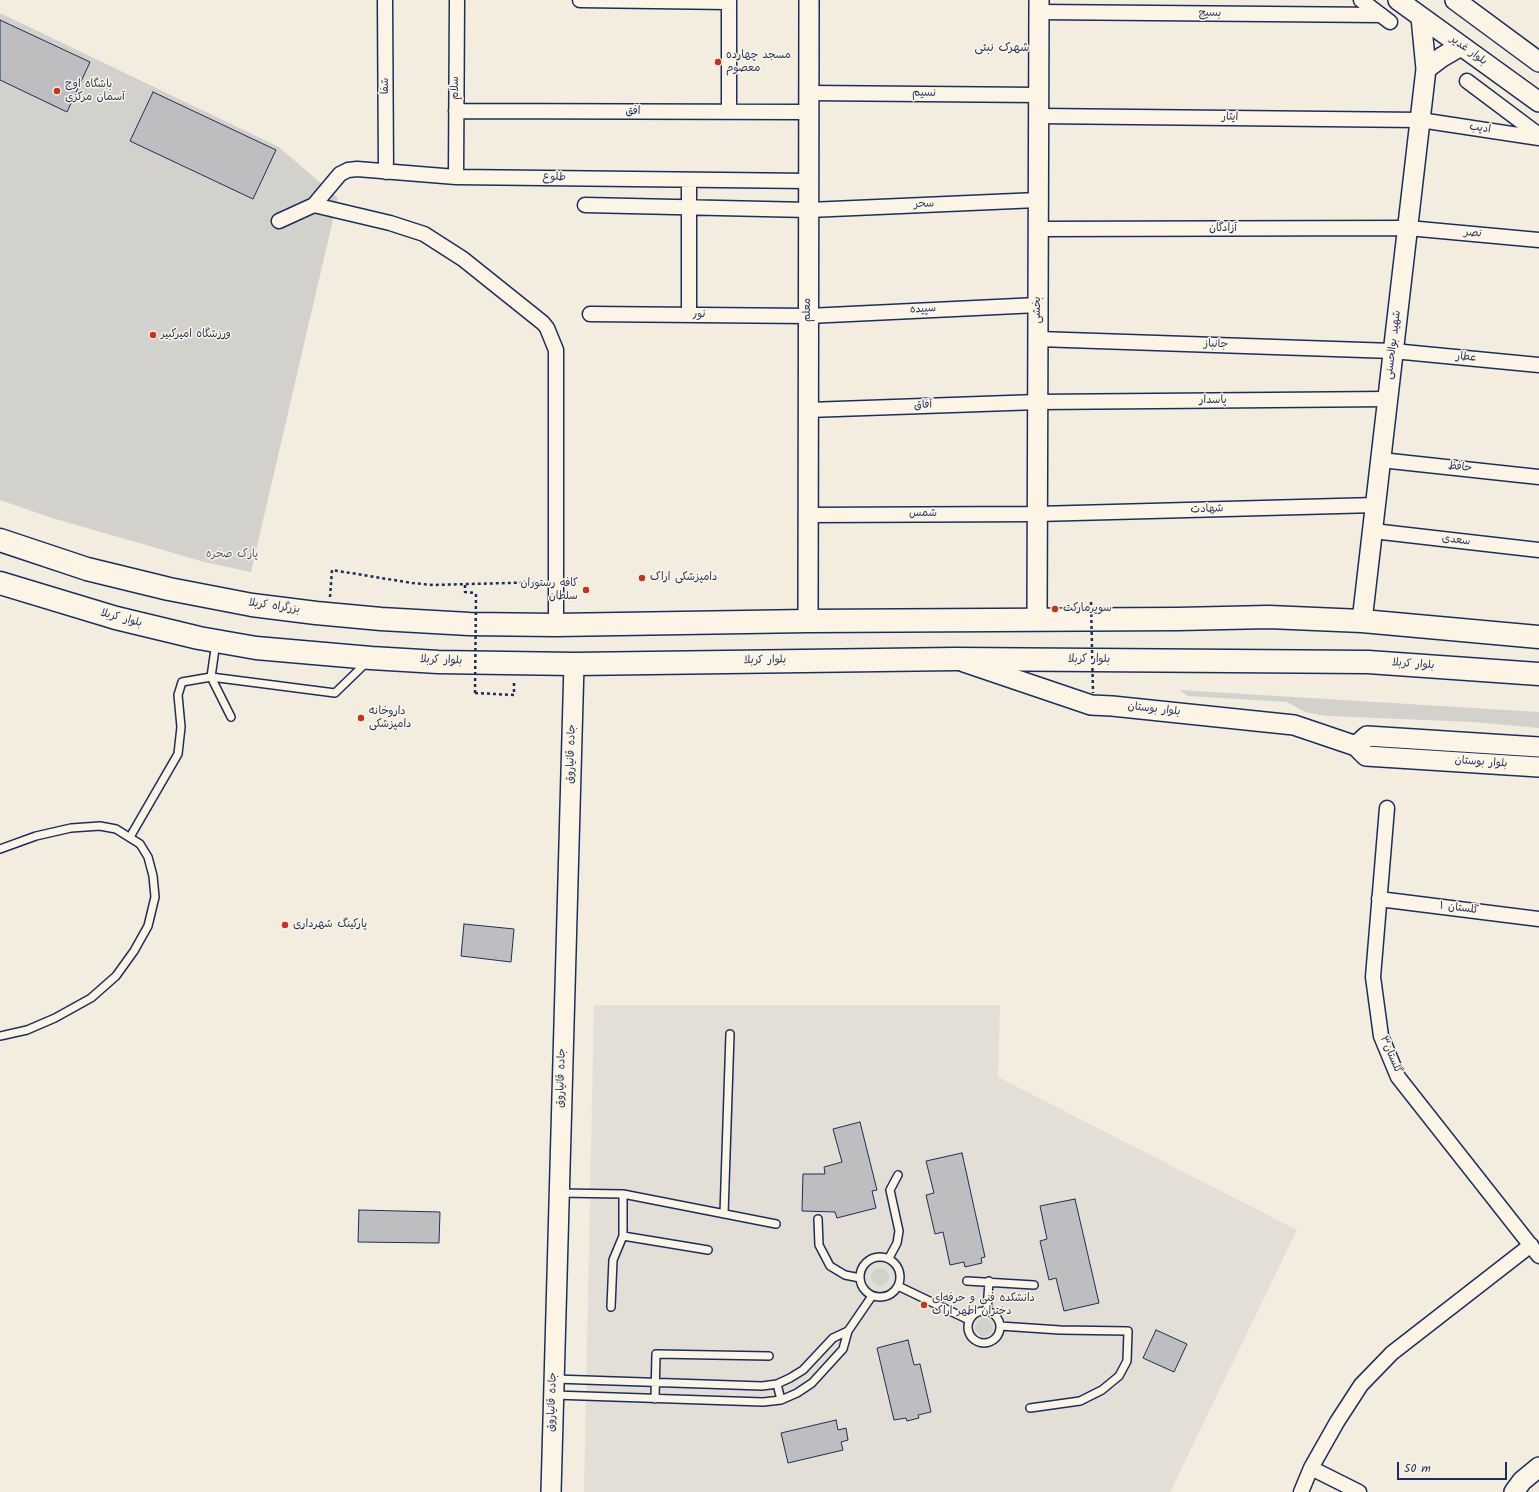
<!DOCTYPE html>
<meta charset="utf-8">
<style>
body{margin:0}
#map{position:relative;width:1539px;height:1492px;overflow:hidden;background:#f3ede0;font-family:Kalam,sans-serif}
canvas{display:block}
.scale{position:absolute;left:1397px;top:1462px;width:110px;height:18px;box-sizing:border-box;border:2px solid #1b2f5e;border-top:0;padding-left:5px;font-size:12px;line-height:14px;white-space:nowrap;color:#1b2f5e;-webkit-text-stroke:3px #fcf5e5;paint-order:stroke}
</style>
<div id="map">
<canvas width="1539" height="1492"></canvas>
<div class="scale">50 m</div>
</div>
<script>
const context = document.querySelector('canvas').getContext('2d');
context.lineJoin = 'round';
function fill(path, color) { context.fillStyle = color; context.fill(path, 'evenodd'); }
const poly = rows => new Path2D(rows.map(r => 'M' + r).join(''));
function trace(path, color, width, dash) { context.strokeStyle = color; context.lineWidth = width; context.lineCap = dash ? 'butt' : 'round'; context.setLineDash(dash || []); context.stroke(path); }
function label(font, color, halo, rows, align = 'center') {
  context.font = font + ' Kalam,"Playpen Sans Arabic",sans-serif'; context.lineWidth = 3; context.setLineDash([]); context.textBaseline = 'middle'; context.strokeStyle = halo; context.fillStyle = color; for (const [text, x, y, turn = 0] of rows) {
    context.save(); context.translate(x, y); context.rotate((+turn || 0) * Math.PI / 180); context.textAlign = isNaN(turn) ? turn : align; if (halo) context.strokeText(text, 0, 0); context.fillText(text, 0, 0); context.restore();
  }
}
const built = poly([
 [594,1005,1000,1005,998,1077,1297,1230,1170,1492,584,1492]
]);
const green = poly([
 [0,13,279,147,338,198,251,572,204,562,153,547,52,518,0,500],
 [1179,690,1539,712,1539,728,1473,722,1327,716,1305,712,1287,702,1188,696],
 '871 1277a9 9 0 1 1 18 0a9 9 0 1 1-18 0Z',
 '975 1327a9 9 0 1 1 18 0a9 9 0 1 1-18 0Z'
]);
const building = poly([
 [0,20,90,62,67,112,0,80,0,20],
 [153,92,276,150,253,199,130,141,153,92],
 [464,924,514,929,511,962,461,956,464,924],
 [860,1122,877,1190,872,1191,876,1208,837,1218,835,1212,802,1211,803,1174,825,1174,824,1167,842,1162,833,1129,860,1122],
 [962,1153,985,1257,981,1258,982,1263,965,1267,964,1262,950,1265,943,1232,935,1234,926,1195,934,1193,926,1161,962,1153],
 [1075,1199,1099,1303,1064,1311,1056,1278,1049,1280,1040,1241,1047,1239,1040,1206,1075,1199],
 [359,1210,440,1212,439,1243,358,1242,359,1210],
 [1156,1330,1187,1344,1174,1372,1143,1358,1156,1330],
 [908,1340,914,1365,920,1364,931,1412,918,1415,919,1418,907,1421,906,1418,894,1420,877,1348,908,1340],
 [836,1420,838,1430,846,1428,848,1440,841,1442,843,1450,788,1463,781,1433,836,1420]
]);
const path = poly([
 [465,585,465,592,476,593],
 [330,597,332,570,412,583,433,585,544,582],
 [475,693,514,695,514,681]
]);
const lane = poly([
 [216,642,211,677,231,717],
 [130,837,178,754,181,727,178,695,182,682,211,677,335,693,367,662],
 [0,849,36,836,71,828,100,826,116,829,140,844,148,857,153,876,155,897,148,926,134,951,116,976,91,998,55,1018,27,1030,0,1036],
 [559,1193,623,1194,776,1224],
 [724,1214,730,1034],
 [818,1219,819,1245,830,1266,845,1275,860,1278],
 [623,1236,708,1250],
 '860 1277a20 20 0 1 1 40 0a20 20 0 1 1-40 0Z',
 [889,1258,897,1243,899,1231,890,1190,898,1175],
 [967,1281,1034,1285],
 [898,1286,969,1320],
 [611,1307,613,1260,623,1236,623,1194],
 '968 1327a16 16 0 1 1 32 0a16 16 0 1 1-32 0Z',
 [987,1311,989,1281],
 [1000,1326,1060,1330,1128,1331,1127,1361,1119,1376,1102,1390,1080,1401,1030,1408],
 [555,1379,762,1386,777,1384,790,1378,803,1370,833,1338,848,1331],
 [777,1384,781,1400],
 [554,1395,763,1402,781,1400,797,1393,812,1383,843,1349,848,1331,872,1296],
 [655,1399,656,1354,769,1356]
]);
const street = poly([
 [385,0,386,172],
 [580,0,729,2],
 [1361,0,1390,22],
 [1039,12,1381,15],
 [1467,81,1539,135],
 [809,93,1039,95],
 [456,111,809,112],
 [729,112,729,0],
 [1039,116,1420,120,1539,138],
 [456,177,457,0],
 [314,205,340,174,348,170,357,169,456,177,809,181],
 [585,205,809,210,1038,200],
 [279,221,314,205,390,223,424,234,463,259,543,323,547,328,556,350,556,625],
 [1038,229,1408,228,1539,240],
 [590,314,808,316,1038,305],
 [689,315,689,180],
 [1038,339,1393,351,1539,365],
 [808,410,1038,402,1388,399],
 [1381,460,1539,477],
 [808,515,1037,514,1376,505],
 [1373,531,1539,550],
 [1387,808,1373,977,1381,1036,1398,1077,1539,1256],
 [1379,899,1539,919],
 [1311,1468,1359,1492],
 [1301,1492,1311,1468,1337,1422,1361,1385,1392,1353,1531,1245]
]);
const secondary = poly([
 [1398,0,1539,102],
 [1455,0,1539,62],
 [1426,69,1442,57,1461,46],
 [1037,620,1039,0],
 [808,621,809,0],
 [1362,621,1426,69,1421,17],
 [964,662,1091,705,1112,706,1294,725,1356,746],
 [1539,747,1367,736,1356,746,1366,756,1539,767],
 [551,1492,574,664],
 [1514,1492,1522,1481,1539,1467]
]);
const highway = poly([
 [0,540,87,569,169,589,252,605,316,613,381,619,469,624,556,625,808,621,1178,619,1269,617,1362,621,1539,637],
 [0,583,116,618,199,638,256,648,371,658,438,662,574,664,955,659,1368,662,1539,674]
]);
const pathBridge = poly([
 [1091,602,1093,693],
 [475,693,476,593]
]);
const markers = [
 [718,62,4,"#c8321e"],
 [57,91,4,"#c8321e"],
 [153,335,4,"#c8321e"],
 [642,578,4,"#c8321e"],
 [586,590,4,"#c8321e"],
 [1055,609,4,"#c8321e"],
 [361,718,4,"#c8321e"],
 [285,925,4,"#c8321e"],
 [924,1305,4,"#c8321e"]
];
const streetNames = [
 ["بسیج",1210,14,1],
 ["بلوار غدیر",1468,51,36],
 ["شفا",386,86,-90],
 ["سلام",456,88,-90],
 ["نسیم",924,94,1],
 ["افق",633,112],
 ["ایثار",1230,118,1],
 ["ادیب",1480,129,8],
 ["طلوع",554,178,1],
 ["سحر",924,205,-2],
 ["آزادگان",1223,229],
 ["نصر",1473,234,5],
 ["معلم",808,310,-90],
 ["سپیده",923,310,-3],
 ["بخشی",1038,310,-90],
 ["نور",699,315],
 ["جانباز",1216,345,2],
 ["شهید بوالحسنی",1394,345,-83],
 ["عطار",1466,358,5],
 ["پاسدار",1213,401],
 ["آفاق",923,406,-2],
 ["حافظ",1460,468,6],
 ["شهادت",1207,510,-2],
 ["شمس",923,514],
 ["سعدی",1456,541,7],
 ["بزرگراه کربلا",274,607,8],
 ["بلوار کربلا",121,619,15],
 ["بلوار کربلا",1089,660],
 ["بلوار کربلا",441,661,2],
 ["بلوار کربلا",765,661,-1],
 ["بلوار کربلا",1413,665,4],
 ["بلوار بوستان",1154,710,6],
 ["جاده قانیاروق",572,754,-88],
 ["بلوار بوستان",1481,763,4],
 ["گلستان ۱",1459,909,7],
 ["گلستان۳",1390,1055,67],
 ["جاده قانیاروق",562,1078,-88],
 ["جاده قانیاروق",553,1402,-88]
];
const poiNames = [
 ["مسجد چهارده",726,56],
 ["معصوم",726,69],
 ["باشگاه اوج",65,85],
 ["آسمان مرکزی",65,98],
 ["ورزشگاه امیرکبیر",161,335],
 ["دامپزشکی اراک",650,578],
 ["کافه رستوران",578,584,"right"],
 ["سلطان",578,597,"right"],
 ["سوپرمارکت",1063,609],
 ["داروخانه",369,712],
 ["دامپزشکی",369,725],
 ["پارکینگ شهرداری",293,925],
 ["دانشکده فنی و حرفه‌ای",932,1299],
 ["دختران اطهر اراک",932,1312]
];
const parkNames = [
 ["پارک صخره",232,555]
];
const neighbourhoodNames = [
 ["شهرک نبئی",1002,49]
];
fill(built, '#e3dfd6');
fill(green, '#d3d1cc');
fill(building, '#bebec0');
trace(building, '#1b2f5e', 1);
trace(lane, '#1b2f5e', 10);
trace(street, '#1b2f5e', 17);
trace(secondary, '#1b2f5e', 22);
trace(highway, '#1b2f5e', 25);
trace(path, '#1b2f5e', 2.5, [3, 3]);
trace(lane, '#fcf5e5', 7);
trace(street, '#fcf5e5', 14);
trace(secondary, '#fcf5e5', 19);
trace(highway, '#fcf5e5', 22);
trace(pathBridge, '#1b2f5e', 2.5, [3, 3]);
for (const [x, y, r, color] of markers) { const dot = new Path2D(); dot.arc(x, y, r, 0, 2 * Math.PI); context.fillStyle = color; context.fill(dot); trace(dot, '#fcf5e5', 1.5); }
label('11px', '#1b2f5e', '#fcf5e5', streetNames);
label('11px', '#1b2f5e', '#fcf5e5', poiNames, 'left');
label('11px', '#49587a', '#fcf5e5', parkNames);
label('12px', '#1b2f5e', '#fcf5e5', neighbourhoodNames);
</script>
